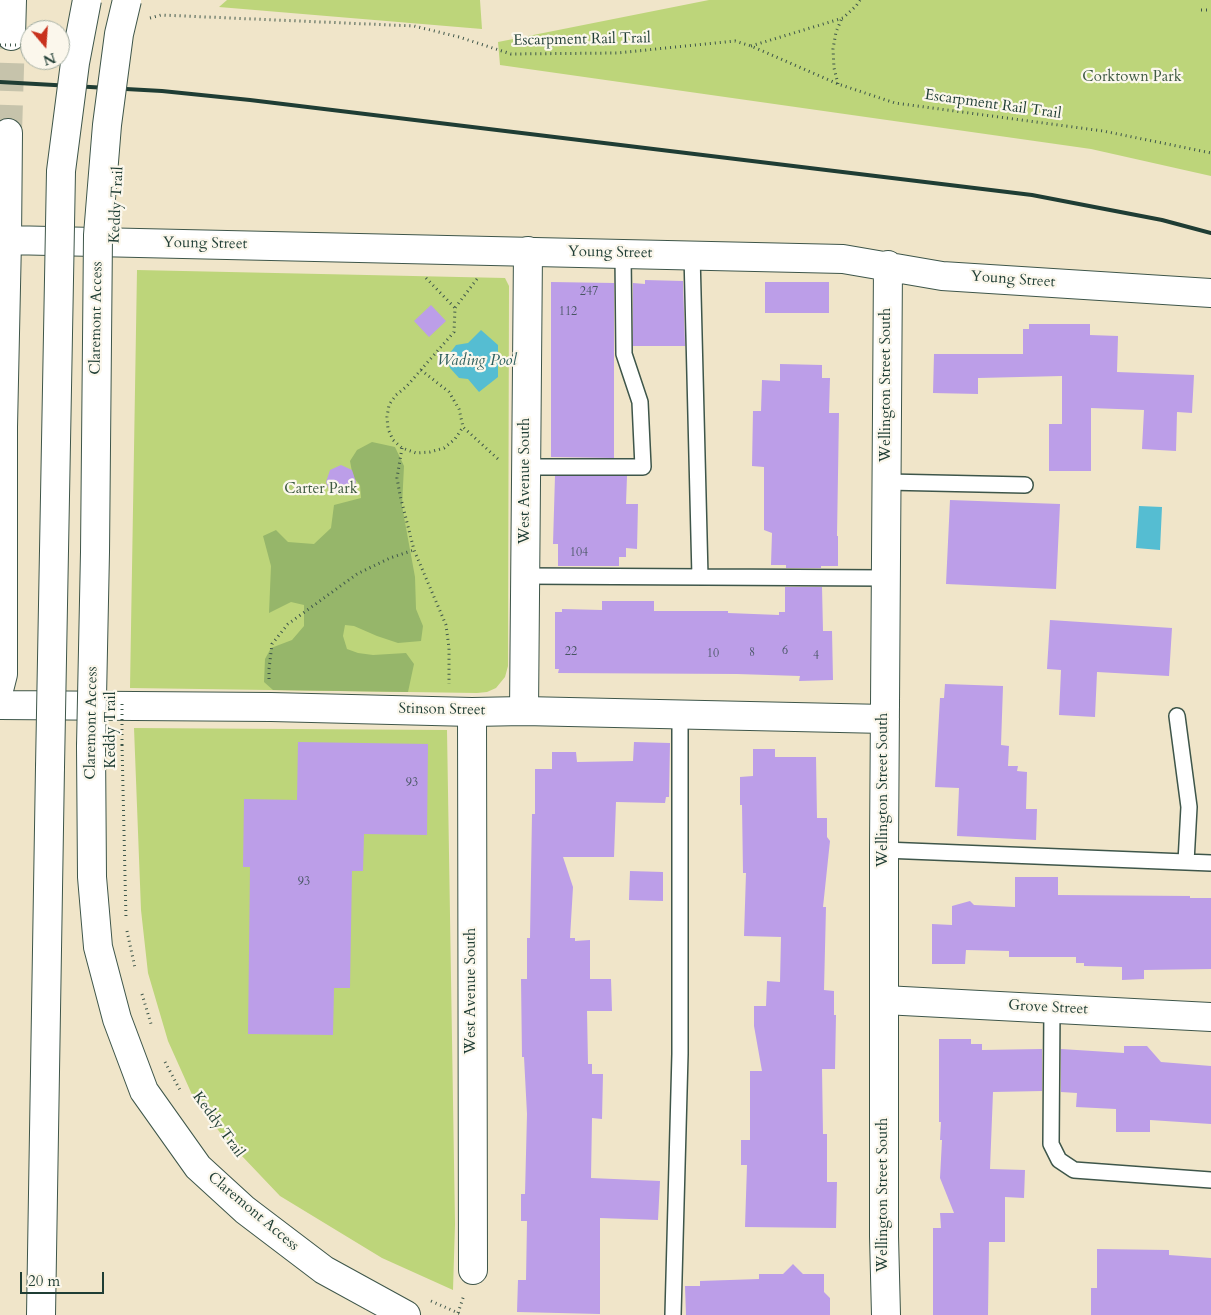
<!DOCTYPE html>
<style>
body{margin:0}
#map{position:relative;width:1211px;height:1315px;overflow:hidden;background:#f0e5c9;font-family:Cardo,serif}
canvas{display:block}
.north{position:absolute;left:20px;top:20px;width:50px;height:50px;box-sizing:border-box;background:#fbf7ec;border:1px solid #a3ada2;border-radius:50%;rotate:162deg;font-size:14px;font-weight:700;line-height:20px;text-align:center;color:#1f3d34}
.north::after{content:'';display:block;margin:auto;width:18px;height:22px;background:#c8321e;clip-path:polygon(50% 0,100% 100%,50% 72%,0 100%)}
.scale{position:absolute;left:20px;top:1272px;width:84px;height:22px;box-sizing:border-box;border:2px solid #1f3d34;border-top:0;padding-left:6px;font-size:15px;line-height:18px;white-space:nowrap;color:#1f3d34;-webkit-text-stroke:4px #fbf7ec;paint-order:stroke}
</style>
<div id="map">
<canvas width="1211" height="1315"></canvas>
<div class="north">N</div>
<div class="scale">20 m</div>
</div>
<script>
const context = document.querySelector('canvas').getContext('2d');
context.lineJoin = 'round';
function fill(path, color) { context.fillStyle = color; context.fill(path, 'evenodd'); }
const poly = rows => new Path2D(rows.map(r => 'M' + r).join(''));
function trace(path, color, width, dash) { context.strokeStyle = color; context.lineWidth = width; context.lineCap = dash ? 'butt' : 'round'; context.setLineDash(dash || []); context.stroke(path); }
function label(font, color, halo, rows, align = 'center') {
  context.font = font + ' Cardo,serif'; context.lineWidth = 4.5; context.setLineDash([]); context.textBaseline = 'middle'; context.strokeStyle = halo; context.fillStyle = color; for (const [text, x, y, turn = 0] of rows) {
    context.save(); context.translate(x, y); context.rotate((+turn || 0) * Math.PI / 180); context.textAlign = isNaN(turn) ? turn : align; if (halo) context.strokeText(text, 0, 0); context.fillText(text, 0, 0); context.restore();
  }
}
const green = poly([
 [227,0,480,0,482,29,219,7],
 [709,0,1211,0,1211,176,1091,149,500,65,498,42],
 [137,270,505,278,509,286,508,666,505,677,496,688,487,692,477,693,130,688],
 [134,728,447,730,455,1224,453,1290,382,1258,280,1196,222,1135,194,1099,168,1041,148,973,141,910]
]);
const forest = poly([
 [372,442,395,447,404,466,402,506,415,577,416,609,423,626,421,641,398,643,377,636,354,626,345,625,343,636,347,649,358,653,373,655,406,653,414,664,408,692,273,690,264,682,265,659,271,648,292,640,304,626,304,605,291,602,269,613,271,566,263,536,276,530,288,542,314,544,331,528,334,505,361,498,360,485,353,477,350,461,357,450]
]);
const water = poly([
 [481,330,498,345,498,377,479,392,468,379,459,378,450,368,448,361,450,353,456,345,468,343],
 [1139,506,1162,507,1160,550,1136,548]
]);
const building = poly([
 [645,280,683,281,685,346,633,346,633,283,645,284],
 [551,282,614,283,614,458,551,457],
 [765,282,829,282,829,313,765,313],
 [431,305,446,321,429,337,414,321],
 [1029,324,1090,324,1090,335,1118,336,1117,372,1194,375,1192,413,1177,412,1176,451,1142,449,1144,410,1091,408,1091,471,1049,471,1049,424,1062,424,1062,376,978,378,978,394,933,393,934,354,1023,354,1023,329,1029,329],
 [780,364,822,365,822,378,830,378,829,413,839,413,837,536,838,536,838,566,821,566,821,568,786,568,786,565,771,565,772,533,764,530,764,467,752,466,753,411,761,411,762,380,780,381],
 [341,465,352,470,356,482,352,491,341,495,330,492,326,482,330,470],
 [555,476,627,476,626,504,638,504,637,549,626,548,626,557,619,557,619,566,558,566,558,544,553,544],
 [950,500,1060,504,1056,589,946,584],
 [785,587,822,587,823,631,832,631,833,680,799,681,800,676,737,674,558,673,559,669,555,669,555,612,562,612,562,609,602,610,602,601,654,601,654,611,728,611,728,613,779,615,779,612,785,612],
 [1050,620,1172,628,1169,676,1097,672,1095,717,1059,715,1061,670,1047,669],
 [945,684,1003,686,1001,745,1009,746,1008,766,1018,766,1017,771,1027,772,1026,809,1037,809,1036,840,957,836,959,788,935,787,940,698,944,698],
 [298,742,428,744,427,835,364,834,363,871,352,871,350,988,334,988,333,1035,248,1034,250,867,243,867,244,799,297,800],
 [634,742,670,743,669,797,666,797,665,803,616,802,614,857,563,857,573,887,570,938,575,938,575,941,590,940,590,979,611,979,612,1011,587,1011,588,1064,592,1064,592,1074,603,1074,602,1119,592,1118,591,1178,660,1181,658,1220,600,1218,600,1314,517,1312,518,1280,526,1280,527,1221,521,1221,521,1194,525,1194,527,1114,524,1057,522,1057,521,979,527,979,527,938,530,938,532,814,535,814,535,769,552,769,552,752,576,752,577,762,633,761],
 [753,749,775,749,775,757,816,757,817,818,827,818,827,837,830,841,823,907,826,907,824,990,834,991,834,1015,836,1015,835,1069,822,1069,823,1134,827,1134,827,1182,837,1182,836,1228,745,1227,747,1165,741,1165,741,1140,750,1140,750,1071,762,1071,754,1026,754,1006,766,1006,767,981,780,982,781,937,744,936,746,873,743,873,742,805,740,805,740,777,753,776],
 [630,871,663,872,663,901,629,900],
 [1015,877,1058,877,1058,895,1190,896,1190,898,1211,898,1211,969,1144,970,1144,979,1122,980,1122,967,1084,966,1084,963,1076,963,1076,957,1009,957,1009,951,966,950,965,964,932,964,932,924,952,925,952,906,970,901,974,905,1015,907],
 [939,1039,971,1039,971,1044,982,1044,982,1050,1042,1049,1042,1091,993,1092,990,1169,1025,1170,1024,1198,1005,1197,1005,1242,989,1242,988,1315,933,1315,933,1228,941,1228,940,1213,954,1213,940,1178,942,1140,940,1140,941,1122,939,1122],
 [1124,1046,1147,1046,1161,1062,1211,1066,1211,1124,1150,1120,1150,1132,1116,1132,1116,1109,1076,1107,1077,1093,1061,1092,1061,1049,1124,1053],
 [1097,1249,1169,1250,1169,1255,1211,1258,1211,1315,1091,1315,1091,1288,1097,1288],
 [793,1264,803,1274,824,1274,824,1292,830,1298,830,1315,686,1315,685,1286,700,1286,700,1281,759,1279,759,1274,783,1274]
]);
const tertiaryTunnel = poly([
 [8,133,11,36]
]);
const path = poly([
 [1201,10,1211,10],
 [150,18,161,15,414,26,459,37,511,54,617,53,735,41,751,46,838,84,895,103,1103,131,1211,153],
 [751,46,843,18,856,6,860,0],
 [838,84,834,68,833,49,836,32,842,18],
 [426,278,455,308],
 [477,279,455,308,454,332,406,387,396,395,389,405,387,417,388,429,393,440,402,448,416,453,430,452,444,448,455,439,463,427,498,459],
 [421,370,449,392,459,409,463,427],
 [402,448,397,478,400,495,414,550,446,625,449,648,449,684],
 [269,679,269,669,272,644,288,624,357,574,390,558,414,550],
 [122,745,126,919],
 [127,931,135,968],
 [142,994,151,1024],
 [165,1062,180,1090],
 [431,1301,463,1315],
 [458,1313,464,1295]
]);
const service = poly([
 [692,254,700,577],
 [526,467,643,467,640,402,624,354,623,253],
 [887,482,1025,485],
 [525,576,885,578],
 [1177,716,1189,807,1186,862],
 [884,850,1211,863],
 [1052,1008,1051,1144,1059,1160,1074,1170,1211,1180],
 [673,1315,680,1054,680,714]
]);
const minor = poly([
 [524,711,528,251],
 [472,712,473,1270],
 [884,1000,1211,1017]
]);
const tertiary = poly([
 [11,36,12,0],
 [7,240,843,259,942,276,1211,293],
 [0,686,3,674,3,427,7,240,8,133],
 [0,705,271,707,472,712,524,711,885,719],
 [886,1315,884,1236,884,850,888,265]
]);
const primary = poly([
 [91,746,92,877,98,947,117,1019,144,1091,198,1167,245,1210,324,1270,406,1315],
 [41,1315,50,767]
]);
const rail = poly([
 [0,82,162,91,250,100,1032,195,1162,220,1211,233]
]);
const pathBridge = poly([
 [0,45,30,45],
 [122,745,122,703]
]);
const primaryBridge = poly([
 [91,746,95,552,98,235,107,125,119,34,127,0],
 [50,767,61,171,75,63,87,0]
]);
const numberNames = [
 ["247",589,292],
 ["112",568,312],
 ["104",579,553],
 ["6",785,651],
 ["22",571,652],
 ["8",752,653],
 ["10",713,654],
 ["4",816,656],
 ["93",412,783],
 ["93",304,882]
];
const streetNames = [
 ["Escarpment Rail Trail",582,40,-1],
 ["Escarpment Rail Trail",993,105,8],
 ["Keddy Trail",117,205,-87],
 ["Young Street",205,244,1],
 ["Young Street",610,253,1],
 ["Young Street",1013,280,4],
 ["Claremont Access",97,318,-89],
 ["Wellington Street South",887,385,-90],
 ["West Avenue South",526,481,-90],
 ["Stinson Street",442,710,1],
 ["Claremont Access",92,723,-89],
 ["Keddy Trail",112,730,-90],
 ["Wellington Street South",884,790,-90],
 ["West Avenue South",472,991,-90],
 ["Grove Street",1048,1008,3],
 ["Keddy Trail",218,1125,54],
 ["Wellington Street South",884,1195,-90],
 ["Claremont Access",253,1212,40]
];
const parkNames = [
 ["Corktown Park",1132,78],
 ["Carter Park",321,490]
];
const waterNames = [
 ["Wading Pool",477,361]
];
fill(green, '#bdd57a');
fill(forest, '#96b66a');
fill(water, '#55bdd2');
fill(building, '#bc9ee8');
trace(tertiaryTunnel, '#c6c3ab', 28, [28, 14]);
trace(service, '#3e564a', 18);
trace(minor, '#3e564a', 30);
trace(tertiary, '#3e564a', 30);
trace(primary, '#3e564a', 30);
trace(path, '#3e564a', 3, [1, 4]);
trace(service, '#fff', 15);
trace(minor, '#fff', 28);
trace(tertiary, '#fff', 28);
trace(primary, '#fff', 28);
trace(rail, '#1f3d34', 4);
trace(primaryBridge, '#3e564a', 30, []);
trace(pathBridge, '#3e564a', 3, [1, 4]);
trace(primaryBridge, '#fff', 28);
label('12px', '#465561', null, numberNames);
label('15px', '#1f3d34', '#fbf7ec', streetNames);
label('15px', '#3f5b42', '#fbf7ec', parkNames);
label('italic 16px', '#2c5d5c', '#fbf7ec', waterNames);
</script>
